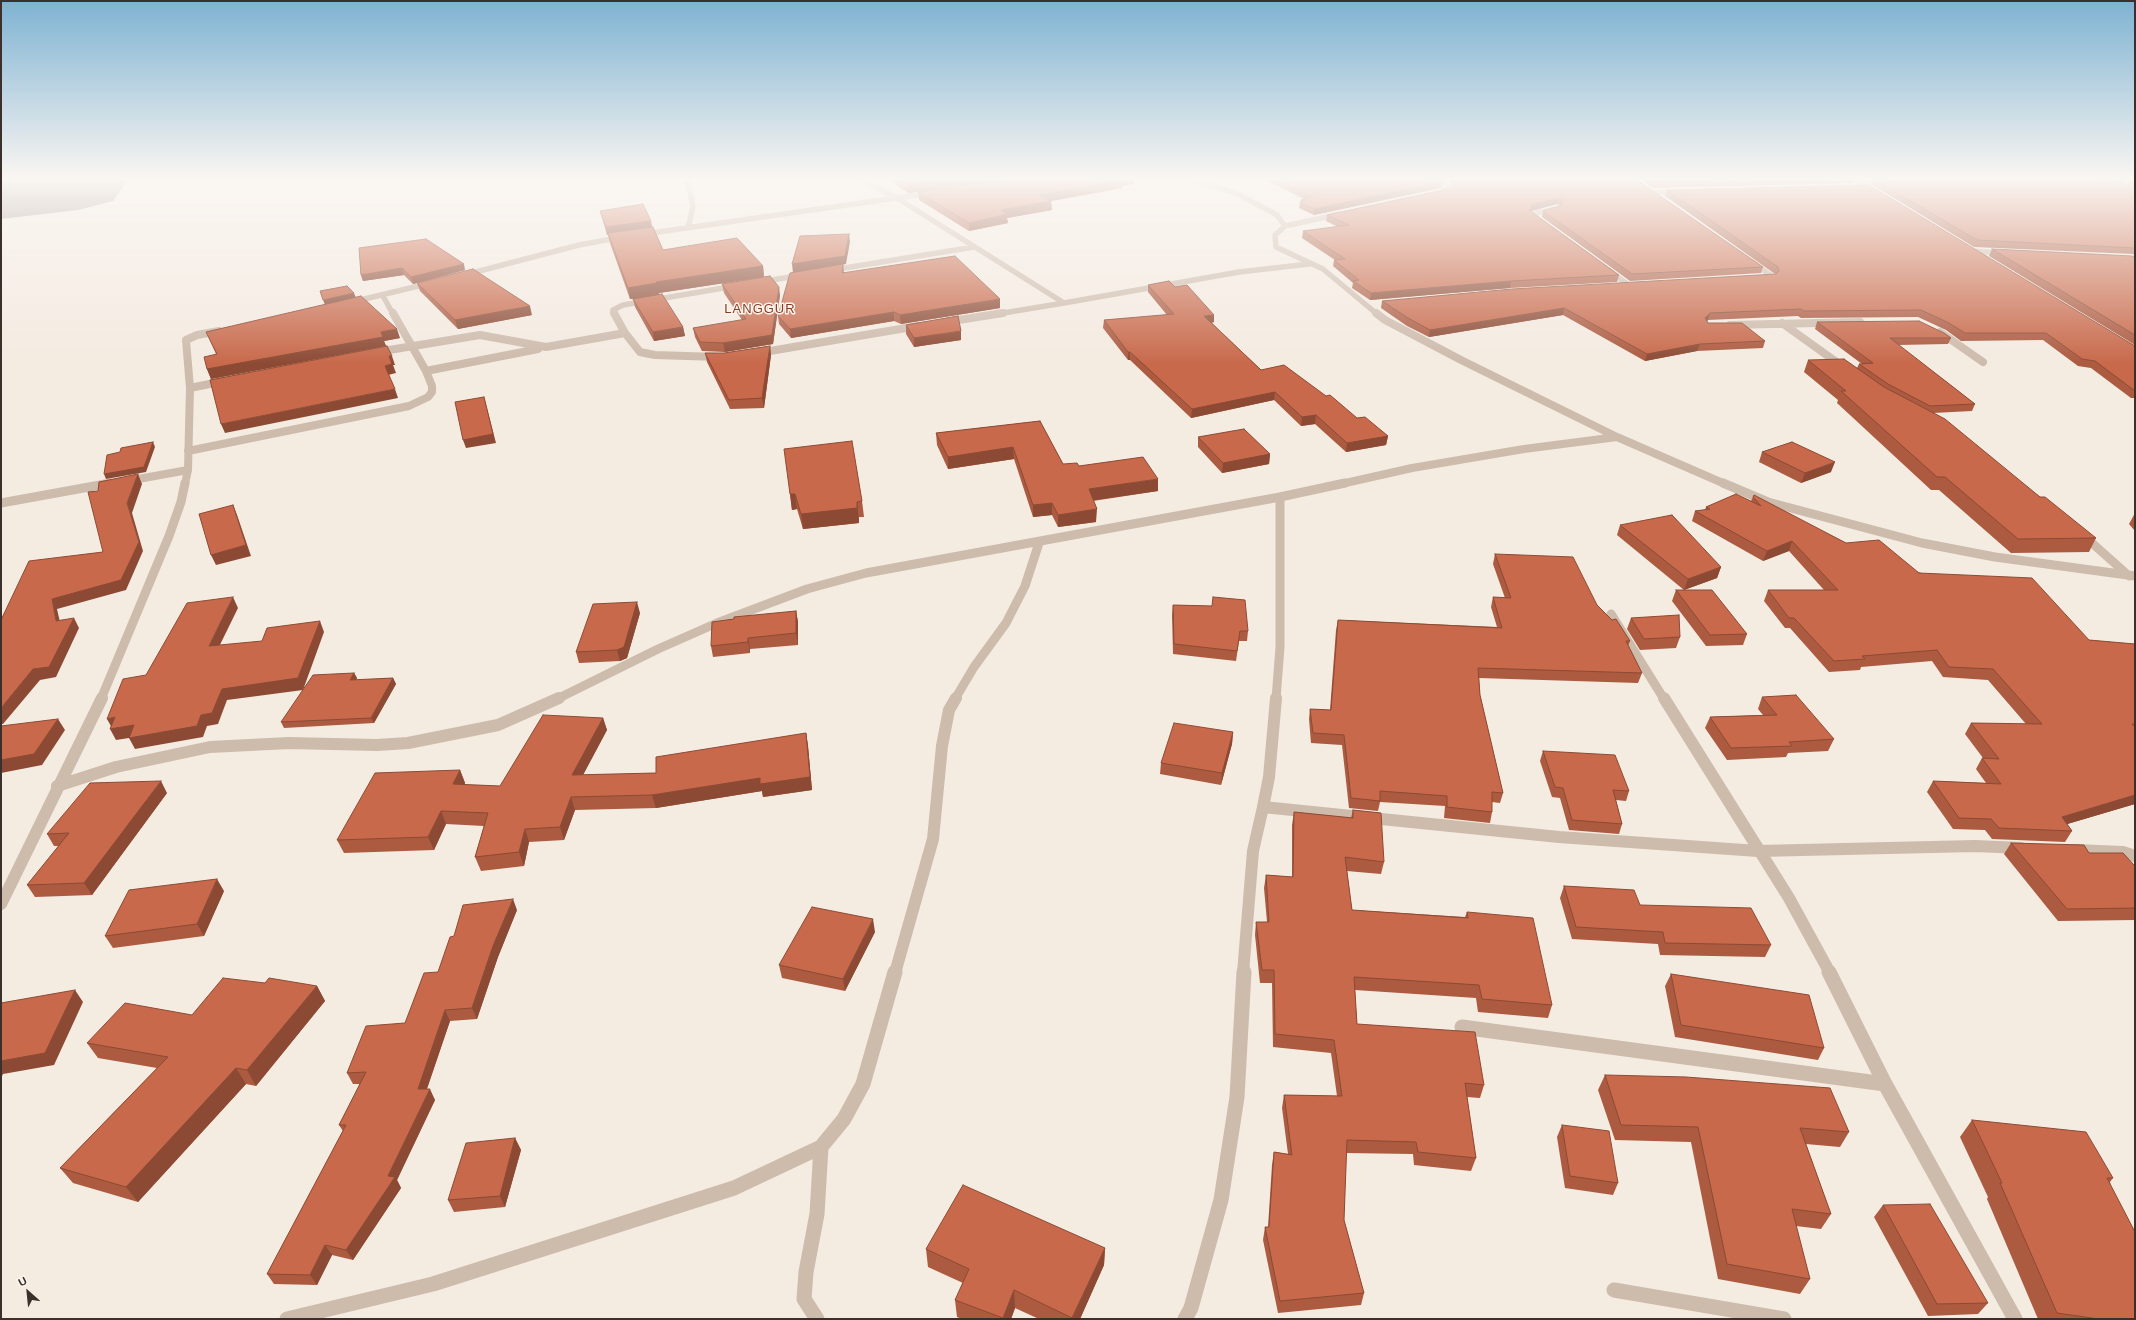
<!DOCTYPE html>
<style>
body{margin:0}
#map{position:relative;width:2136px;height:1320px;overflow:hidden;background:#f4ebe1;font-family:Helvetica,sans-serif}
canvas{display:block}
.frame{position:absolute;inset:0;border:2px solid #3b302b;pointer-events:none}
.north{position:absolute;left:8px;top:1272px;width:40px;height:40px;-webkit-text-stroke:3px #fbf5ee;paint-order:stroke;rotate:333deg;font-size:11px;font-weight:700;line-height:16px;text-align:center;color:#3b302b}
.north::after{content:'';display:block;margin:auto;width:14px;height:18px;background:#3b302b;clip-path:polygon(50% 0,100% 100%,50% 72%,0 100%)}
</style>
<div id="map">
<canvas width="2136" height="1320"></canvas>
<div class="frame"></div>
<div class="north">U</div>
</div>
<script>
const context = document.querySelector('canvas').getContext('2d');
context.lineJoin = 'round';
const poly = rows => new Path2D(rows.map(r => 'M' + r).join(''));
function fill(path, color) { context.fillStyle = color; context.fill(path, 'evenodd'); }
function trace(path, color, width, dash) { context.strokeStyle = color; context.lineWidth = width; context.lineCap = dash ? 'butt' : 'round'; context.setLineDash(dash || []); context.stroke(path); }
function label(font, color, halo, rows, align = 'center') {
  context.font = font + ' Helvetica,sans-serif'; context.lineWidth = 3; context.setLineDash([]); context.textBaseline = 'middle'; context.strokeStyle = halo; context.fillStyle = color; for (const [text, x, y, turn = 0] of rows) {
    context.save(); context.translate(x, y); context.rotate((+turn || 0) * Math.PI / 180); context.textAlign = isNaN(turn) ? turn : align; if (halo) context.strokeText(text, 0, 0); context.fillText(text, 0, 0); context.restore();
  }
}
const runway = poly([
 [1,180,128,180,113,201,78,210,1,219,1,180]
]);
const minorFar4 = poly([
 [687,180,693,206,688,228],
 [863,180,897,198,1064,303,1239,272,1309,264],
 [1194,180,1238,194,1277,215,1285,226,1275,235,1276,247,1323,269,1377,314],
 [1856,180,1886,180],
 [2104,181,2135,181],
 [1653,192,1679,192],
 [1437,193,1449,188,1443,181,1445,180],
 [1541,222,1532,214,1555,209],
 [1285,226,1340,214],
 [644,234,931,193],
 [1973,251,2003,253],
 [1752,262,1773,277],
 [832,270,974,247],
 [1608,270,1630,286],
 [464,275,579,245,622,237],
 [760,282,802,275],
 [383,296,393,314],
 [352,302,431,283],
 [615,314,613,310,623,305,735,286],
 [997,314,1064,303]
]);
const minorFar3 = poly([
 [614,313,625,333,640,352,655,355,719,357],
 [1376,313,1385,320,1463,361,1617,437],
 [946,322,1003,313],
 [1782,323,1842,366],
 [1730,325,1860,322],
 [1940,332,1983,362],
 [377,352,480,335,546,347,625,333],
 [758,353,918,326],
 [426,371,538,349],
 [190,388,224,381],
 [188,451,409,406,428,397,432,392,432,386,426,371,393,313],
 [127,481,188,470],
 [108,484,111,483],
 [185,484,188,470,190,388,186,340,197,335,219,331],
 [1341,484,1412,468,1524,449,1617,437,1725,484]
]);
const minorFar2 = poly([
 [1723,483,1768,502,1922,543,1995,557,2135,576],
 [1,503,111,483],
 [2083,535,2129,576],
 [1611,614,1664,699],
 [101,699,169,536,181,502,185,483],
 [557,699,658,649,717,623,807,589,866,573,1280,497,1345,483],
 [955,699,974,667,1006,623,1025,586,1039,543],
 [1276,699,1280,647,1280,497]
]);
const minorFar1 = poly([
 [1276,698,1269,777,1263,807,1559,837,1758,851,1975,846,2021,848],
 [1664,698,1789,898,1830,973],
 [57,786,116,767,210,747,289,743,377,745,408,743,498,725,559,698],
 [2075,850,2123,852,2135,856],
 [1,904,102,698],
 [895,973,933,839,942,746,949,710,956,698],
 [1243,973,1253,851,1263,807]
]);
const minor = poly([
 [1829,972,1885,1084,2015,1319],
 [1462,1027,1885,1084],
 [1614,1290,1784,1319],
 [287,1319,433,1284,734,1188,821,1147,844,1119,863,1084,895,972],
 [817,1319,804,1299,806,1272,817,1214,821,1147],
 [1185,1319,1191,1308,1221,1200,1237,1097,1244,972]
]);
const tertiary = poly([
 [1856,180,1876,192]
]);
const wall = poly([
 [889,180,1004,180,908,193],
 [1007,180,1134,180,1133,184,1122,186,1122,188,1051,201,1052,210,1007,218,1008,223,969,231,919,200,918,192],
 [1266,180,1443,180,1443,181,1442,187,1440,188,1314,215,1299,208,1300,202,1301,202,1301,200,1304,199],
 [1449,180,1637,180,1763,267,1761,273,1630,281,1542,217,1543,211,1560,206,1557,204,1531,211,1619,275,1617,282,1510,288,1370,300,1352,288,1353,283,1333,266,1334,260,1335,260,1302,238,1303,231,1338,227,1326,221,1327,215,1443,190,1452,186],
 [1642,180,1854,180,1853,183,1653,188],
 [1873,180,2115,180,2127,185,2130,180,2135,180,2135,257,2133,254,1974,247,1871,184],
 [1667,190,2135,346,2135,398,2131,398,2091,368,2078,366,2043,340,1961,341,1946,330,1918,317,1801,318,1798,316,1708,320,1707,321,1708,323,1765,341,1763,348,1697,351,1645,361,1563,315,1429,337,1407,326,1381,308,1382,301,1776,274,1775,274,1665,196],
 [600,211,651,221,652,227,663,250,763,266,764,277,659,293,659,294,683,327,685,336,654,341,635,307,633,299,630,299,610,243,608,235,607,235,602,218],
 [359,248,465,270,413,284,404,275,363,281,361,275],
 [1992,249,2135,257,2135,345,1989,256],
 [844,272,1000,308,901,324,894,321,791,338,779,324,778,316],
 [417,283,532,315,458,329,420,291],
 [722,284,780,295,773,344,725,352,702,351,695,337,693,328,742,320,724,293],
 [1148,285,1214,322,1212,323,1261,370,1357,418,1388,436,1386,445,1346,452,1315,424,1301,426,1274,400,1191,418,1130,360,1128,360,1103,328,1104,320,1167,315,1148,292],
 [356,297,400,338,384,341,386,346,211,379,207,369,216,354,206,332],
 [1817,322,1951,338,1948,344,1898,345,1975,404,1972,411,1933,413,2040,497,2096,538,2089,552,2011,553,1939,490,1931,490,1837,403,1838,400,1804,372,1808,360,1857,368,1859,364,1862,364,1815,329],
 [906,325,961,340,914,347,906,334],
 [770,346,771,355,764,408,730,409,707,362,705,353,724,353],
 [1040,421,1063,464,1079,466,1158,491,1093,501,1096,522,1058,527,1052,515,1033,517,1014,459,948,469,937,445,936,433],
 [1198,437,1270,454,1269,464,1222,473,1198,447],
 [1762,452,1831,472,1801,483,1759,462],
 [790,494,862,501,864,517,859,517,859,523,803,529,797,509,792,510],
 [1753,497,1846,543,2089,640,2135,644,2135,804,2067,824,2072,831,2065,842,1992,839,1985,830,1953,829,1927,792,1933,781,1986,783,1976,769,1982,758,1983,758,1965,734,1971,723,2026,724,1988,680,1943,677,1932,661,1861,667,1860,670,1829,672,1790,628,1785,628,1764,601,1768,590,1824,590,1789,551,1763,561,1692,521,1695,511,1705,510,1706,507,1751,501],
 [2135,513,2135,531,2129,524],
 [1620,525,1721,567,1717,578,1684,590,1617,535],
 [1495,554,1597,605,1630,641,1628,646,1642,673,1638,683,1479,678,1480,695,1503,793,1500,803,1492,802,1492,812,1490,823,1444,818,1445,806,1380,802,1378,811,1349,808,1342,745,1311,743,1309,719,1310,709,1330,710,1336,630,1338,620,1497,627,1491,607,1493,597,1505,598,1493,564],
 [1676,590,1747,634,1743,645,1706,646,1672,601],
 [1173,605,1212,606,1248,631,1247,641,1239,641,1236,661,1173,654,1172,615],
 [796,611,798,622,798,645,750,649,750,653,713,657,711,646,734,619],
 [640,613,627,658,620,661,579,663,576,652],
 [1631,618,1680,637,1676,648,1640,650,1627,629],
 [354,673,357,678,356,680,393,678,396,684,374,723,284,728,281,722],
 [1762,697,1834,739,1828,751,1788,753,1786,757,1727,760,1705,728,1710,717,1763,715,1758,709],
 [603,718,607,730,583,775,656,773,806,733,808,746,812,790,763,797,762,791,656,808,575,810,564,840,529,842,524,866,481,871,475,857,484,826,446,824,434,850,344,853,337,840,460,770,465,783,464,785,500,786],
 [1233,732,1232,744,1221,785,1160,774,1161,763],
 [1543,751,1629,791,1626,801,1616,800,1622,824,1619,834,1569,830,1560,798,1552,797,1540,761],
 [167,793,92,895,35,897,27,885,59,846,54,846,47,834],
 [1353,810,1384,862,1381,874,1347,871,1352,910,1465,917,1467,912,1552,1005,1548,1018,1478,1012,1476,998,1355,990,1357,1024,1484,1085,1480,1098,1467,1097,1476,1158,1471,1171,1414,1165,1413,1154,1346,1153,1344,1220,1364,1293,1361,1305,1278,1313,1263,1240,1265,1227,1268,1227,1272,1165,1274,1152,1288,1154,1282,1108,1284,1095,1337,1096,1331,1053,1273,1047,1272,983,1260,983,1255,935,1256,922,1267,922,1264,888,1266,875,1292,877,1292,825,1294,812,1351,818],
 [2011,843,2089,853,2135,866,2135,920,2058,921,2004,854],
 [1564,886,1640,905,1771,945,1765,957,1660,955,1658,944,1572,939,1560,898],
 [224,891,204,936,113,948,105,936],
 [517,910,498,957,477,1019,450,1021,427,1089,435,1100,397,1180,401,1188,353,1260,332,1255,317,1285,274,1284,267,1274,343,1131,339,1125,360,1084,353,1084,347,1073,405,1023,438,972,454,936],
 [875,932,845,991,782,978,779,965],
 [1671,974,1824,1048,1818,1060,1675,1037,1665,986],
 [265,983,317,986,325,1001,256,1086,246,1084,138,1202,73,1183,60,1168,157,1068,98,1058,87,1043,192,1015],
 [1605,1075,1849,1132,1840,1147,1806,1144,1831,1214,1821,1229,1796,1226,1810,1279,1800,1294,1718,1279,1691,1142,1615,1140,1598,1090],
 [1972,1120,2113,1178,2110,1182,2135,1319,2038,1319,1987,1199,1988,1197,1960,1137],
 [1562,1125,1618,1183,1613,1195,1565,1188,1557,1137],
 [515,1138,521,1150,505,1207,454,1212,448,1200],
 [1883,1205,1988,1303,1978,1314,1928,1316,1874,1217],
 [1105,1248,1104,1265,1080,1319,1039,1319,1015,1308,1011,1319,962,1319,957,1317,955,1300,963,1283,928,1267,926,1249]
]);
const shadedWall = poly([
 [945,180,1004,180,908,193,908,185],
 [1120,180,1134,180,1133,184,1122,186,1122,188,1040,203,1040,195],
 [1443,181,1442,187,1440,188,1314,215,1314,209],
 [1559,198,1557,204,1531,211,1530,211,1532,205],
 [1051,201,1052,210,1007,218,1008,223,969,231,969,223,1001,210],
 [651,221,652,229,608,233,608,235,607,235,606,227],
 [849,234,850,242,846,264,793,273,792,264],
 [464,264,465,270,413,284,411,277],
 [843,264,844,273,842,273],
 [763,266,764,277,659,293,659,295,630,299,628,288,656,282],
 [402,268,404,275,363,281,361,275],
 [1511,281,1510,288,1370,300,1371,293],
 [779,287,780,295,773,344,725,352,723,343],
 [354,293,356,298,325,305,323,300],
 [1000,299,1000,308,901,324,900,315],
 [530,306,532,315,458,329,455,320],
 [1564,308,1563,315,1429,337,1430,330],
 [894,312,894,321,791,338,790,329],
 [1710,313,1708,320,1703,325,1705,318],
 [1214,315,1214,322,1204,323,1204,316],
 [683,327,685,336,654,341,653,332],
 [397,329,400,338,384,341,386,346,211,379,207,369,381,332],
 [961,331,961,340,914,347,914,338],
 [1700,344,1697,351,1645,361,1647,354],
 [770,346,771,355,764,408,762,398],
 [1128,352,1130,352,1130,360,1128,360],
 [389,356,392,356,395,365,393,365,396,373,388,375,385,366],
 [395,389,398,398,225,433,221,424],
 [1275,392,1274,400,1191,418,1192,409],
 [484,397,496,443,466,448,463,440],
 [1316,415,1315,424,1301,426,1302,417],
 [1388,436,1386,445,1346,452,1347,443],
 [153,442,155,447,146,472,106,479,104,474],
 [1013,447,1014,459,948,469,948,457],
 [1270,454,1269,464,1222,473,1223,463],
 [1835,462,1831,472,1801,483,1805,473],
 [138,474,142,484,132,513,143,551,126,590,57,609,62,631,56,621,52,599,139,542,127,503],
 [1158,479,1158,491,1088,501,1089,489],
 [790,494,795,494,797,509,792,510],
 [857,502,859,523,803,529,801,514],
 [1052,503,1052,515,1033,517,1033,505],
 [233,505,237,515,251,556,216,565,211,555],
 [1097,509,1096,522,1058,527,1058,515],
 [1792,541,1789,551,1763,561,1767,551],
 [1721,567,1717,578,1684,590,1688,579],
 [233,597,238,608,214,657,209,646],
 [637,602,640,613,627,658,620,661,617,650],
 [796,611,798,622,798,645,796,633],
 [74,618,79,628,56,677,40,680,3,724,1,724,1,708],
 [320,621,324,632,303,690,227,700,218,724,207,726,203,737,135,749,129,738,116,740,110,729,112,728,107,719,115,717,134,725,201,715,222,689],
 [748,638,750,649,750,653,748,642],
 [354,673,357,678,352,685,350,680],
 [393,678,396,684,374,723,371,718],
 [603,718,607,730,576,788,572,775],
 [58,719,65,730,42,765,1,773,1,760],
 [1233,732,1232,744,1221,785,1222,773],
 [806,733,808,746,812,790,763,797,762,791,656,808,652,795,760,778],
 [460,770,465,783,458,797,453,784],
 [161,781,167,793,92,895,84,883],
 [2135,795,2135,804,2054,828,2062,817],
 [571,797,575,810,564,840,560,827],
 [441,811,446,824,434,850,428,837],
 [525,829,529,842,524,866,519,852],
 [217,879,224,891,204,936,197,924],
 [513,899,517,910,498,957,477,1019,472,1008,493,946],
 [873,919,875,932,845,991,843,979],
 [317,986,325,1001,256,1086,247,1070],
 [75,990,83,1002,54,1065,3,1074,1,1078,1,1061],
 [445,1010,450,1021,423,1100,418,1089],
 [236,1068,246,1084,138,1202,126,1187],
 [430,1089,435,1100,397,1180,401,1188,353,1260,346,1250,388,1176],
 [515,1138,521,1150,505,1207,500,1196],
 [325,1245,332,1255,317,1285,310,1275],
 [1105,1248,1104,1265,1080,1319,1072,1319],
 [1014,1290,1015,1308,1011,1319,1003,1319,1003,1318]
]);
const building = poly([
 [900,180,945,180,908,185,900,180],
 [1007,180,1122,180,1040,195,1051,201,1001,210,1007,214,969,223,918,192,1007,180],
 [1278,180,1443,180,1443,181,1441,182,1314,209,1300,202,1305,201,1301,200,1313,197,1278,180],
 [1453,180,1637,180,1763,267,1632,274,1543,211,1562,205,1563,200,1559,198,1532,205,1530,211,1619,275,1511,281,1371,293,1353,281,1359,280,1334,260,1345,259,1303,231,1349,225,1327,215,1443,190,1452,186,1454,181,1453,180],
 [1652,180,1753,180,1655,182,1652,180],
 [1875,180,2115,180,2135,188,2135,248,1977,240,1875,180],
 [1869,185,2135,346,2135,391,2095,361,2082,359,2046,333,1965,333,1949,323,1921,310,1804,311,1801,309,1710,313,1705,318,1708,323,1742,323,1765,341,1700,344,1647,354,1564,308,1430,330,1408,318,1382,301,1512,289,1776,274,1779,271,1778,267,1667,190,1869,185],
 [643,204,651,221,606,227,600,211,643,204],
 [653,227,663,250,737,238,763,266,656,282,657,283,628,288,608,233,653,227],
 [849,234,845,256,792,264,800,236,849,234],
 [426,239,464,264,411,277,402,268,361,275,359,248,426,239],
 [1992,249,2132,256,2135,257,2135,335,1992,249],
 [955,256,1000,299,900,315,894,312,790,329,778,316,790,273,843,264,842,273,955,256],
 [473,269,530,306,455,320,417,283,473,269],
 [770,276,779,287,772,335,723,343,700,342,693,328,746,319,722,284,770,276],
 [1169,281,1175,287,1187,285,1214,315,1204,316,1261,370,1284,365,1326,396,1330,395,1357,418,1365,417,1388,436,1347,443,1316,415,1302,417,1275,392,1192,409,1130,352,1128,352,1104,320,1174,314,1148,285,1169,281],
 [347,286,354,293,323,300,320,291,347,286],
 [662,294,683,327,653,332,633,299,662,294],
 [361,296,397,329,381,332,383,337,207,369,204,357,217,354,206,332,361,296],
 [958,316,961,331,914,338,906,325,958,316],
 [1919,321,1944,333,1951,338,1890,338,1975,404,1930,406,1888,384,1859,364,1873,363,1817,322,1919,321],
 [387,346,392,356,389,356,392,364,385,366,395,389,221,424,210,380,387,346],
 [770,346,762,398,729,400,705,353,724,353,770,346],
 [1844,359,1884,387,1945,419,2040,497,2045,497,2096,538,2018,539,1945,477,1937,477,1841,391,1846,391,1808,360,1844,359],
 [484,397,493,434,463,440,455,402,484,397],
 [1040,421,1063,464,1077,463,1079,466,1143,457,1158,479,1089,489,1097,509,1058,515,1052,503,1033,505,1013,447,948,457,936,433,1040,421],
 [1244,429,1270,454,1223,463,1198,437,1244,429],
 [852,441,862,501,857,502,857,508,801,514,795,494,790,494,784,449,852,441],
 [153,442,144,467,104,474,107,455,120,452,121,448,153,442],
 [1792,442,1835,462,1805,473,1762,452,1792,442],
 [138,474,127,503,139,542,121,580,52,599,56,621,74,618,49,667,33,669,1,708,1,620,29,561,103,552,88,492,98,491,99,482,138,474],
 [1736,494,1761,506,1753,497,1754,495,1846,543,1879,540,1919,573,2032,578,2089,640,2135,644,2135,724,2132,724,2135,727,2135,795,2062,817,2072,831,1999,828,1991,819,1959,818,1933,781,2001,784,1982,758,1999,759,1971,723,2042,724,1993,669,1949,667,1937,650,1862,656,1865,659,1834,661,1794,618,1789,618,1768,590,1838,590,1792,541,1767,551,1695,511,1710,509,1706,507,1736,494],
 [233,505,246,545,211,555,199,514,233,505],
 [1672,515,1721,567,1688,579,1620,525,1672,515],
 [1495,554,1573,557,1597,605,1612,620,1616,619,1630,641,1626,641,1642,673,1478,668,1480,695,1503,793,1492,792,1492,812,1447,807,1447,796,1380,791,1380,801,1351,798,1344,735,1313,733,1310,709,1331,710,1338,620,1502,628,1493,597,1511,598,1495,554],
 [1676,590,1712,590,1747,634,1710,635,1676,590],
 [233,597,209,646,262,641,267,628,320,621,298,678,222,689,212,713,201,715,197,726,129,738,134,725,110,729,115,717,107,719,123,679,146,675,187,603,233,597],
 [1213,597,1245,600,1248,631,1240,631,1237,651,1174,644,1173,605,1212,606,1213,597],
 [637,602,624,647,617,650,576,652,593,604,637,602],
 [796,611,796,633,748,638,748,642,711,646,712,622,734,619,734,617,796,611],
 [1679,615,1680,637,1644,639,1631,618,1679,615],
 [354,673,350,680,393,678,371,718,281,722,313,675,354,673],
 [1796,695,1834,739,1789,742,1792,746,1731,748,1710,717,1777,715,1762,697,1796,695],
 [543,715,603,718,572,775,656,773,656,757,806,733,810,777,760,784,760,778,652,795,571,797,560,827,525,829,519,852,475,857,488,813,441,811,428,837,337,840,375,773,460,770,453,784,500,786,543,715],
 [58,719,34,754,1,760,1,726,58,719],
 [1174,723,1233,732,1222,773,1161,763,1174,723],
 [1543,751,1615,755,1629,791,1613,790,1622,824,1572,820,1563,788,1555,787,1543,751],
 [161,781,84,883,27,885,69,833,47,834,90,783,161,781],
 [1353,810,1381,813,1384,862,1345,857,1352,910,1468,918,1467,912,1533,918,1552,1005,1482,999,1479,985,1354,977,1357,1024,1475,1032,1484,1085,1465,1083,1476,1158,1418,1152,1416,1142,1347,1140,1344,1220,1364,1293,1280,1301,1265,1227,1269,1227,1274,1152,1292,1155,1284,1095,1342,1096,1334,1040,1275,1034,1274,970,1262,970,1256,922,1269,922,1266,875,1293,877,1294,812,1353,818,1353,810],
 [2011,843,2084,845,2089,853,2123,853,2135,866,2135,908,2067,909,2011,843],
 [217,879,197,924,105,936,129,890,217,879],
 [1564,886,1634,890,1640,905,1751,908,1771,945,1665,943,1663,932,1576,927,1564,886],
 [513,899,493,946,472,1008,445,1010,418,1089,430,1089,388,1176,395,1177,346,1250,325,1245,310,1275,267,1274,346,1125,339,1125,366,1072,347,1073,366,1026,405,1023,424,973,438,972,450,937,454,936,463,905,513,899],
 [812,907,873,919,843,979,779,965,812,907],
 [1671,974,1809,995,1824,1048,1681,1025,1671,974],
 [223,978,265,983,269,978,317,986,247,1070,236,1068,126,1187,60,1168,168,1057,87,1043,125,1003,192,1015,223,978],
 [75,990,45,1053,1,1061,1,1003,75,990],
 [1605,1075,1686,1077,1830,1088,1849,1132,1800,1128,1831,1214,1792,1209,1810,1279,1727,1264,1698,1127,1621,1125,1605,1075],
 [1972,1120,2086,1132,2113,1178,2107,1178,2135,1232,2135,1319,2099,1319,2057,1313,2000,1183,2002,1183,1972,1120],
 [1562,1125,1609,1131,1618,1183,1570,1176,1562,1125],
 [515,1138,500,1196,448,1200,466,1143,515,1138],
 [963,1185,1105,1248,1072,1318,1014,1290,1003,1318,955,1300,969,1269,926,1249,963,1185],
 [1930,1204,1988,1303,1937,1304,1883,1205,1930,1204]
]);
const farQuarternames = [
 ["LANGGUR",760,309]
];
fill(runway, '#988e86');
trace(minorFar4, '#cdbbac', 5.5);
trace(minorFar3, '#cdbbac', 8);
trace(minorFar2, '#cdbbac', 9);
trace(minorFar1, '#cdbbac', 12);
trace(minor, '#cdbbac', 15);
trace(tertiary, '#cdbbac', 5.5);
fill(wall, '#ac5a40');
fill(shadedWall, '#8c4a34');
fill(building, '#c8694b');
trace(building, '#8c4a34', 1);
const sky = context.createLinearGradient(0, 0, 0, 364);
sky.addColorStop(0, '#7eb2d2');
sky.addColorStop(0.49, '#faf6f2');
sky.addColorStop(1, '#faf6f200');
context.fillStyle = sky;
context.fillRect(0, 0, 2136, 364);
context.letterSpacing = '1px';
label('13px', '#8c3b22', '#fbf5ee', farQuarternames);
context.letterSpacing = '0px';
</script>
